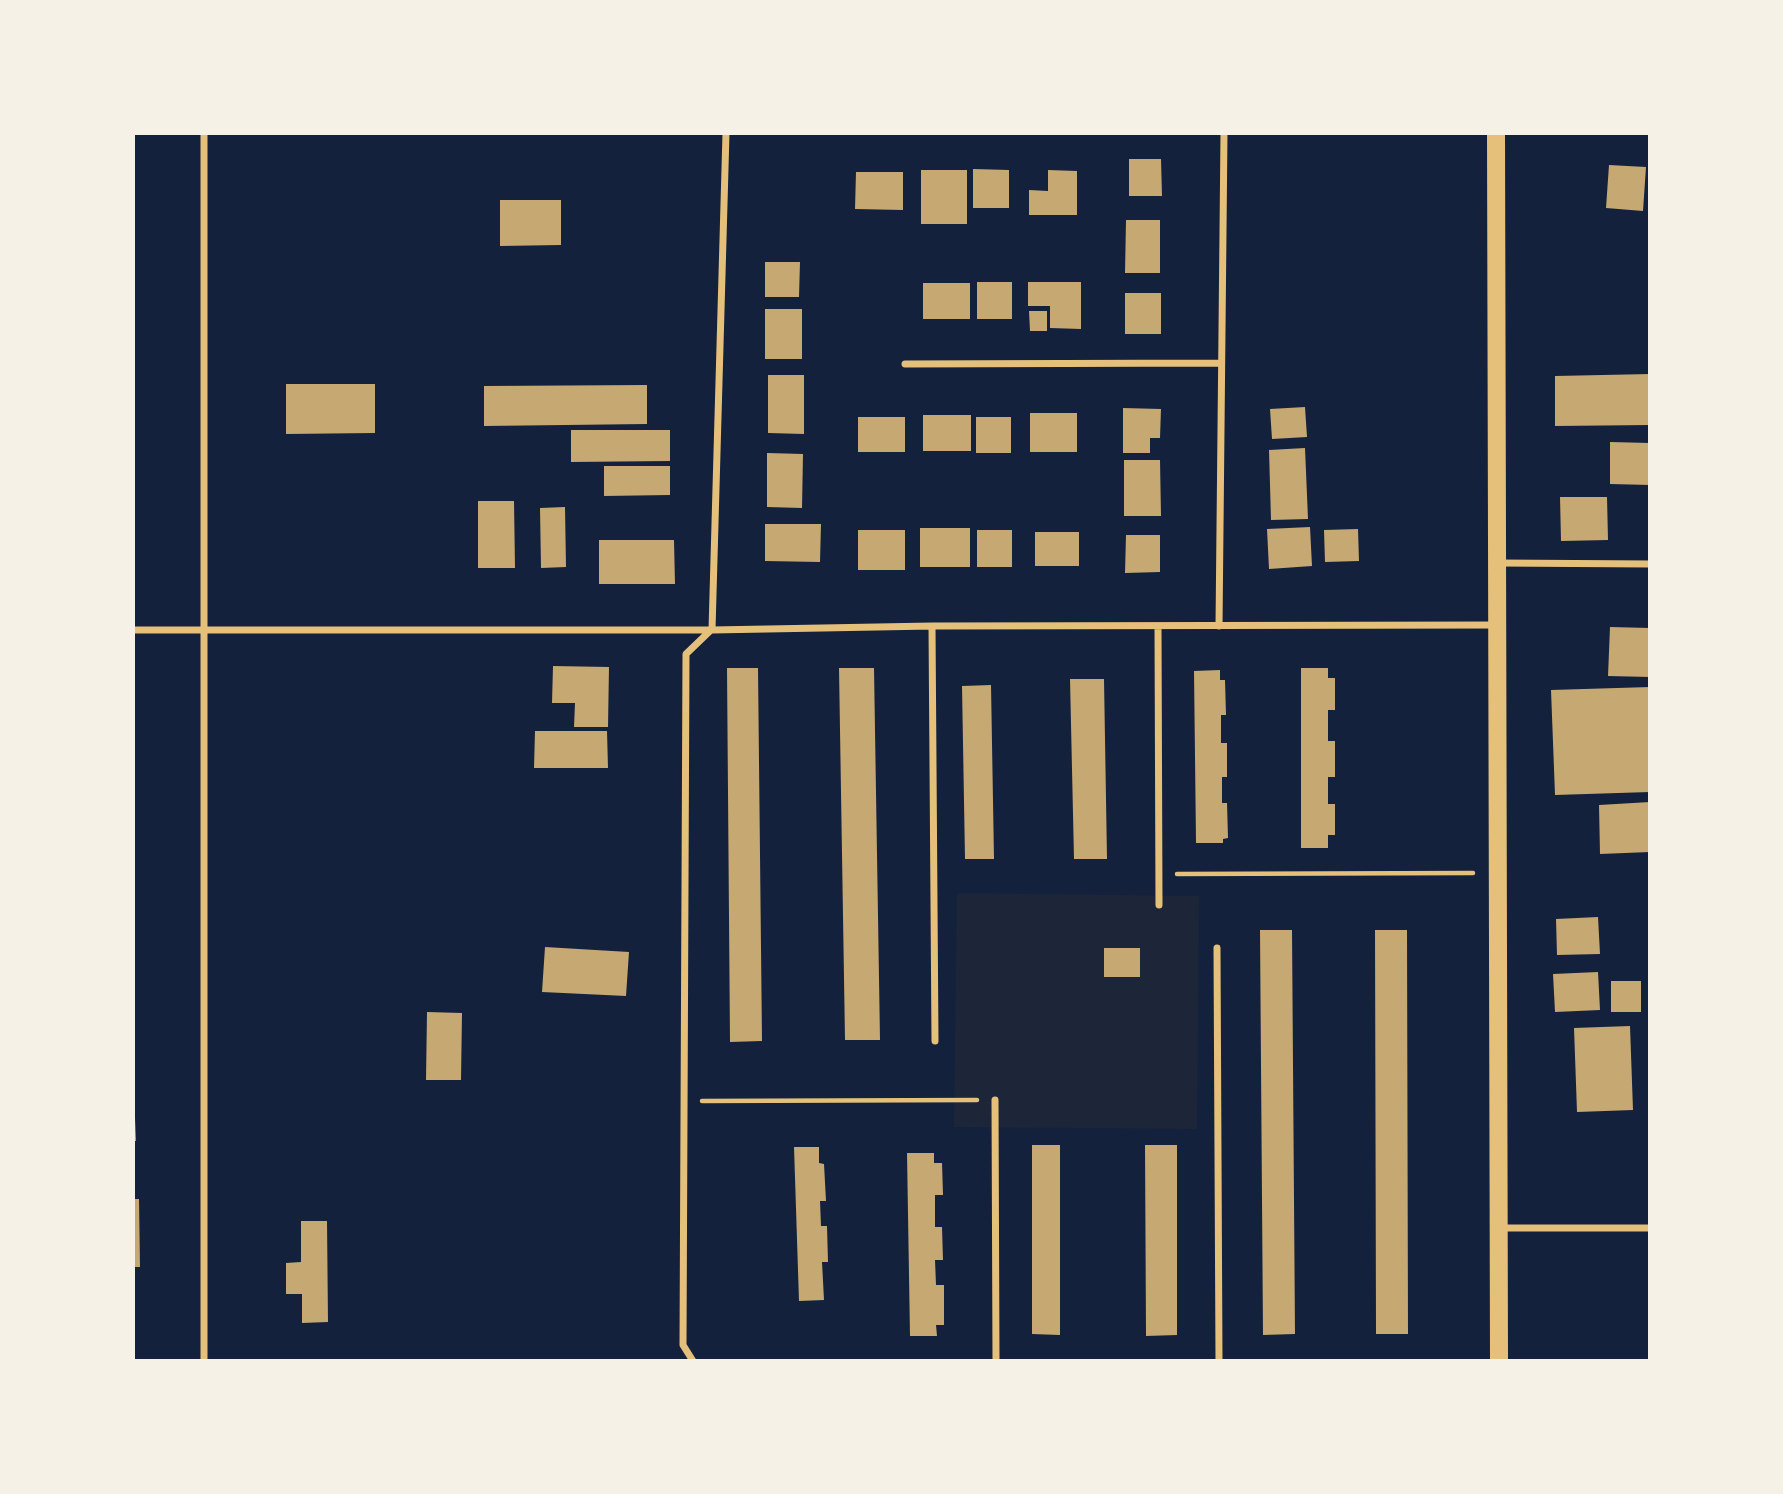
<!DOCTYPE html>
<style>
body{margin:0}
#map{position:relative;width:1783px;height:1494px;overflow:hidden;background:#14213d;font-family:"Roboto Condensed",sans-serif}
canvas{display:block}
.frame{position:absolute;inset:0;border:135px solid #f6f1e7;pointer-events:none}
</style>
<div id="map">
<canvas width="1783" height="1494"></canvas>
<div class="frame"></div>
</div>
<script>
const context = document.querySelector('canvas').getContext('2d');
context.lineJoin = 'round';
function fill(path, color) { context.fillStyle = color; context.fill(path, 'evenodd'); }
const poly = rows => new Path2D(rows.map(r => 'M' + r).join(''));
function trace(path, color, width, dash) { context.strokeStyle = color; context.lineWidth = width; context.lineCap = dash ? 'butt' : 'round'; context.setLineDash(dash || []); context.stroke(path); }
const green = poly([
 [957,893,1199,896,1197,1129,954,1127]
]);
const building = poly([
 [1129,159,1161,159,1162,196,1129,196],
 [1609,165,1646,167,1643,211,1606,208],
 [973,169,1009,170,1009,208,973,208],
 [921,170,967,170,967,224,921,224],
 [1048,170,1077,171,1077,215,1029,215,1029,190,1048,191],
 [856,172,903,172,903,210,855,209],
 [500,200,561,200,561,245,500,246],
 [1126,220,1160,220,1160,273,1125,273],
 [765,262,800,262,799,297,765,297],
 [977,282,1012,282,1012,319,977,319],
 [1028,282,1081,282,1081,329,1050,328,1050,306,1028,306],
 [923,283,970,283,970,319,923,319],
 [1125,293,1161,293,1161,334,1125,334],
 [765,309,802,309,802,359,765,359],
 [1029,311,1047,311,1047,331,1030,331],
 [1650,374,1650,425,1555,426,1555,376],
 [768,375,804,375,804,434,768,433],
 [286,384,375,384,375,433,286,434],
 [647,385,647,424,484,426,484,386],
 [1305,407,1307,437,1272,439,1270,409],
 [1123,408,1161,409,1160,438,1150,438,1150,453,1123,453],
 [1030,413,1077,413,1077,452,1030,452],
 [923,415,971,415,971,451,923,451],
 [858,417,905,417,905,452,858,452],
 [976,417,1011,417,1011,453,976,453],
 [571,430,670,430,670,461,571,462],
 [1610,442,1650,443,1650,485,1610,484],
 [1305,448,1308,519,1271,520,1269,450],
 [767,453,803,454,802,508,767,507],
 [1124,460,1160,460,1161,516,1124,516],
 [604,466,670,466,670,495,604,496],
 [1560,497,1607,497,1608,540,1561,541],
 [478,501,514,501,515,568,478,568],
 [565,507,566,567,541,568,540,508],
 [765,524,821,524,820,562,765,561],
 [1310,527,1312,566,1269,569,1267,529],
 [920,528,970,528,970,567,920,567],
 [1358,529,1359,561,1325,562,1324,530],
 [858,530,905,530,905,570,858,570],
 [977,530,1012,530,1012,567,977,567],
 [1035,532,1079,532,1079,566,1035,566],
 [1126,535,1160,535,1160,572,1125,573],
 [599,540,674,540,675,584,599,584],
 [1610,627,1650,628,1650,677,1608,676],
 [553,666,609,667,608,727,574,727,575,703,552,703],
 [727,668,758,668,762,1041,730,1042],
 [839,668,874,668,880,1040,845,1040],
 [1301,668,1328,668,1328,678,1335,678,1335,710,1328,710,1328,741,1335,741,1335,777,1328,777,1328,804,1335,804,1335,835,1328,835,1328,848,1301,848],
 [1220,670,1220,680,1225,680,1226,715,1221,715,1221,743,1227,743,1227,777,1222,777,1222,803,1227,803,1228,838,1223,839,1223,843,1196,843,1194,671],
 [1070,679,1104,679,1107,859,1074,859],
 [991,685,994,859,965,859,962,686],
 [1650,687,1650,792,1555,795,1551,690],
 [535,731,607,731,608,768,534,768],
 [1650,802,1650,852,1600,854,1599,805],
 [1598,917,1600,954,1557,955,1556,919],
 [1260,930,1292,930,1295,1334,1263,1335],
 [1375,930,1407,930,1408,1334,1376,1334],
 [545,947,629,952,626,996,542,992],
 [1104,948,1140,948,1140,977,1104,977],
 [1598,972,1600,1010,1555,1012,1553,974],
 [1611,981,1641,981,1641,1012,1611,1012],
 [427,1012,462,1013,461,1080,426,1080],
 [1630,1026,1633,1110,1577,1112,1574,1028],
 [133,1118,135,1118,136,1141,133,1141],
 [1032,1145,1060,1145,1060,1335,1032,1334],
 [1145,1145,1177,1145,1177,1335,1146,1336],
 [794,1147,819,1147,819,1163,824,1164,826,1201,820,1201,821,1226,827,1226,828,1262,822,1262,824,1300,799,1301],
 [907,1153,934,1153,934,1163,942,1163,943,1195,935,1195,935,1227,942,1227,943,1260,935,1260,936,1285,944,1285,944,1325,936,1325,937,1336,910,1336],
 [133,1199,139,1199,140,1267,133,1267],
 [301,1221,327,1221,328,1322,302,1323,302,1294,286,1294,286,1263,301,1262]
]);
const path = poly([
 [1177,874,1473,873],
 [702,1101,977,1100]
]);
const minor = poly([
 [905,364,1221,363],
 [1498,563,1650,564],
 [932,626,935,1041],
 [1158,626,1159,905],
 [1219,626,1224,133],
 [133,630,712,630,932,626,1497,625],
 [712,630,726,133],
 [1217,948,1219,1361],
 [995,1100,996,1361],
 [1499,1228,1650,1228],
 [204,1361,204,133],
 [693,1361,683,1345,686,654,711,630]
]);
const primary = poly([
 [1496,133,1499,1361]
]);
fill(green, '#1d2539');
fill(building, '#c6a872');
trace(path, '#e5c07b', 4.5);
trace(minor, '#e5c07b', 7);
trace(primary, '#e5c07b', 18);
</script>
